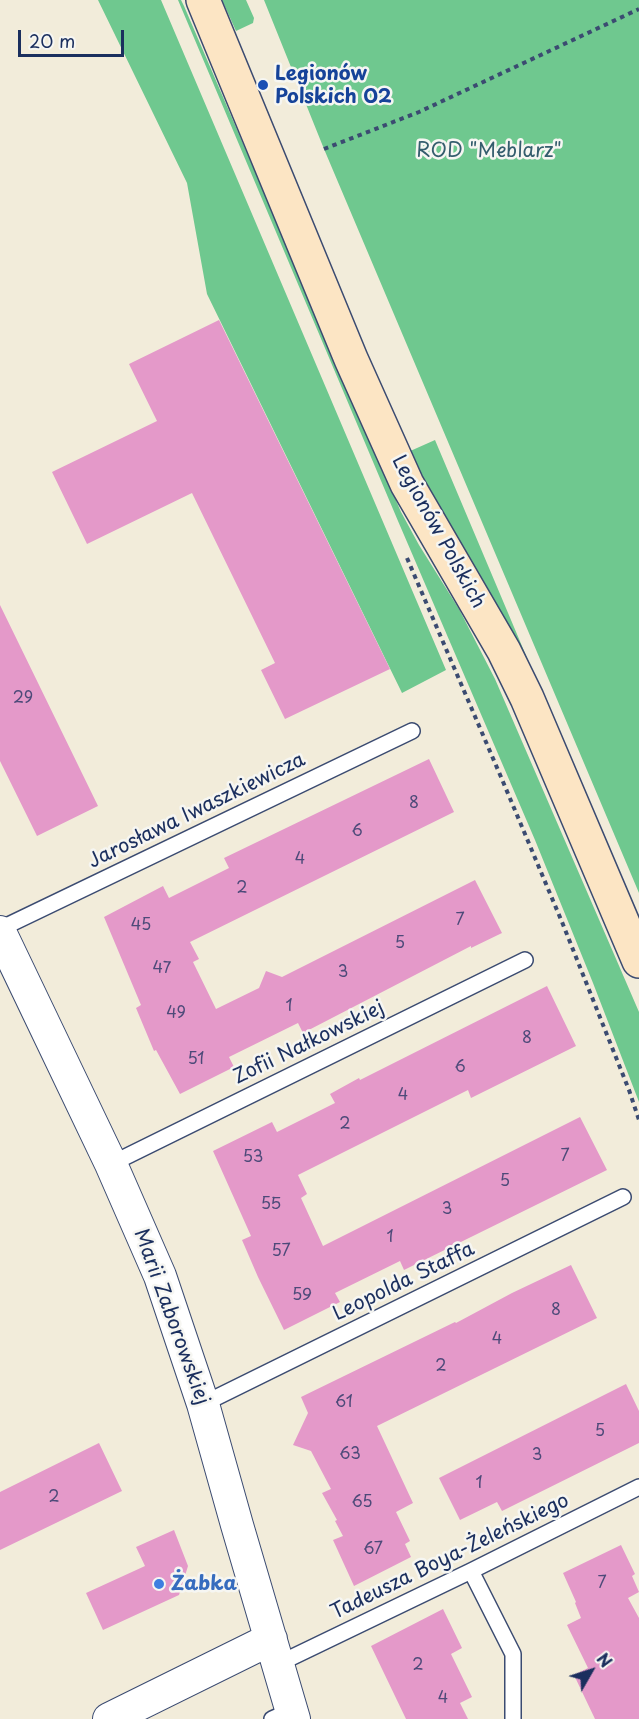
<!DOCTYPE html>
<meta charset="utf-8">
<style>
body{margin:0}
#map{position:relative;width:639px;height:1719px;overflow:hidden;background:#f2ecda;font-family:"Playpen Sans",sans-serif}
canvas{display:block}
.north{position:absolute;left:561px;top:1641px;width:60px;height:60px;-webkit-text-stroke:4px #f6f6f2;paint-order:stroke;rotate:51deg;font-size:16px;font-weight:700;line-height:24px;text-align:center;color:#1b2f5e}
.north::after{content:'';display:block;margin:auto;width:21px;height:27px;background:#1b2f5e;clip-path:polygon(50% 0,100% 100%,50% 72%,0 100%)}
.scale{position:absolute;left:18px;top:30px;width:106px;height:27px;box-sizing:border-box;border:3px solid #1b2f5e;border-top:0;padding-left:8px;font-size:18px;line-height:21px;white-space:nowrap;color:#1b2f5e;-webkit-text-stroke:4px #f6f6f2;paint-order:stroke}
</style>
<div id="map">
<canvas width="639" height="1719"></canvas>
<div class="north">N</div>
<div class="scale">20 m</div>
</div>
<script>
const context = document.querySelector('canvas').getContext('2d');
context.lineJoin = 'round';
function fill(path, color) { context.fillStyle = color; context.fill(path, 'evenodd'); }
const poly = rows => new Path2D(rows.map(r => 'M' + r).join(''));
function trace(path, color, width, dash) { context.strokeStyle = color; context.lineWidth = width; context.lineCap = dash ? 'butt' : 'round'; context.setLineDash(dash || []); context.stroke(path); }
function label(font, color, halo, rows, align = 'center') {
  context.font = font + ' "Playpen Sans",sans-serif'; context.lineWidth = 5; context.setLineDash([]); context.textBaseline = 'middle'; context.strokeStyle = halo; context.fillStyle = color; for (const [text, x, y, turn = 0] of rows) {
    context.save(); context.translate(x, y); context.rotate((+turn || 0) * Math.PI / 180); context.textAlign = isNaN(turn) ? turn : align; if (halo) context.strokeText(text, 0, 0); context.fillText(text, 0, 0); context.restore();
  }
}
const green = poly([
 [98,0,161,0,446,670,402,693,207,294,187,183],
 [178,0,181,0,184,6,401,512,419,545,459,609,495,679,639,1012,639,1102,593,983,535,840,398,521],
 [222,0,246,0,254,18,253,23,236,31],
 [264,0,639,0,639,893,324,149],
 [435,440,530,665,499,608,461,549,408,452]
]);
const building = poly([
 [219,320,390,669,285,719,261,670,275,663,192,493,87,544,52,472,157,421,129,364],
 [0,605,98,806,37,836,0,761],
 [429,759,454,812,190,942,199,959,193,962,216,1009,259,988,266,971,282,977,475,880,502,933,471,948,471,946,303,1033,298,1023,229,1057,234,1067,180,1094,156,1050,154,1051,136,1008,141,1005,104,917,163,886,169,898,229,868,224,858],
 [547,986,576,1046,471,1098,468,1090,298,1175,307,1194,301,1198,323,1246,580,1117,607,1170,404,1270,400,1261,335,1293,340,1302,284,1330,258,1277,242,1240,251,1236,213,1151,272,1122,277,1132,335,1103,330,1094,359,1078,360,1080],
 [571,1265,597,1318,377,1426,413,1503,396,1512,410,1541,405,1544,411,1557,354,1586,333,1540,343,1536,335,1521,337,1520,322,1493,331,1489,311,1451,293,1445,308,1413,301,1397,455,1322,456,1323,512,1293],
 [626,1384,639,1411,639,1443,502,1511,497,1502,460,1520,439,1478],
 [99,1443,122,1491,0,1550,0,1492],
 [174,1530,188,1566,179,1595,103,1630,86,1593,145,1566,136,1547],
 [621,1545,635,1574,632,1576,639,1592,628,1598,639,1618,639,1719,595,1719,574,1675,588,1668,567,1625,581,1618,575,1603,576,1602,563,1573],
 [443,1609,462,1648,451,1654,472,1697,460,1703,468,1719,406,1719,371,1646]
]);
const path = poly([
 [324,149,419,112,639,9],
 [407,558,501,777,562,922,629,1090,639,1120]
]);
const lane = poly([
 [0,929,412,731],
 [111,1164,525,960],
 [203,1404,623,1197],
 [471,1571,513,1654,513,1719],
 [278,1664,471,1571,639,1487],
 [272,1719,292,1710]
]);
const street = poly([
 [0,932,111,1164,160,1276,203,1404,237,1525,294,1719],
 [109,1719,271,1639]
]);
const secondary = poly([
 [203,0,351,359,407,484,504,651,527,698,639,961]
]);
const markers = [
 [263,85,6,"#1a4fb4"],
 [159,1584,6,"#3f7fe0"]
];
const numberNames = [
 ["29",23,699],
 ["8",414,804],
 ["6",357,832],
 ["4",300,860],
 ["2",242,889],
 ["7",460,921],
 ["45",141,926],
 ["5",400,944],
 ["47",162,969],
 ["3",343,973],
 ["1",289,1007],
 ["49",176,1014],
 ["8",527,1039],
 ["51",196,1060],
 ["6",460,1068],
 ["4",403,1096],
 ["2",345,1125],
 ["7",565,1157],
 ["53",253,1158],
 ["5",505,1182],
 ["55",271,1205],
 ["3",447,1210],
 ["1",390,1238],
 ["57",281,1252],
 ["59",302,1296],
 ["8",556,1311],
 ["4",497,1340],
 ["2",441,1367],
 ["61",344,1403],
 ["5",600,1432],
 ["63",350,1455],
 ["3",537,1456],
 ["1",479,1484],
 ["2",54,1498],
 ["65",362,1503],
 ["67",373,1550],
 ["7",602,1584],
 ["2",418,1666],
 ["4",443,1699]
];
const transitNames = [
 ["Legionów",275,74],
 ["Polskich 02",275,97]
];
const parkNames = [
 ["ROD \"Meblarz\"",489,151]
];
const streetNames = [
 ["Legionów Polskich",438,532,61],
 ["Jarosława Iwaszkiewicza",197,811,-26],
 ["Zofii Nałkowskiej",309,1043,-26],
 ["Leopolda Staffa",404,1282,-26],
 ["Marii Zaborowskiej",171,1317,70],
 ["Tadeusza Boya-Żeleńskiego",450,1557,-26]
];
const shopNames = [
 ["Żabka",171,1584]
];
fill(green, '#6fc88f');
fill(building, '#e499c9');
trace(lane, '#3b4b71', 18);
trace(street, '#3b4b71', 34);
trace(secondary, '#3b4b71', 36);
trace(path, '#3b4b71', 4, [4.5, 4.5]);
trace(lane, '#fff', 15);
trace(street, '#fff', 32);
trace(secondary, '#fce5c4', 33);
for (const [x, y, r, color] of markers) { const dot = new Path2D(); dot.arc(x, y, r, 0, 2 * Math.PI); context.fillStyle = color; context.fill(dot); trace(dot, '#f6f6f2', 2); }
label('16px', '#4d4a79', null, numberNames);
label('bold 20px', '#164399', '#f6f6f2', transitNames, 'left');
label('20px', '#345d6d', '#f6f6f2', parkNames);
label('20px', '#1b2f5e', '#f6f6f2', streetNames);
label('bold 20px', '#366cbe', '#f6f6f2', shopNames, 'left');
</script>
